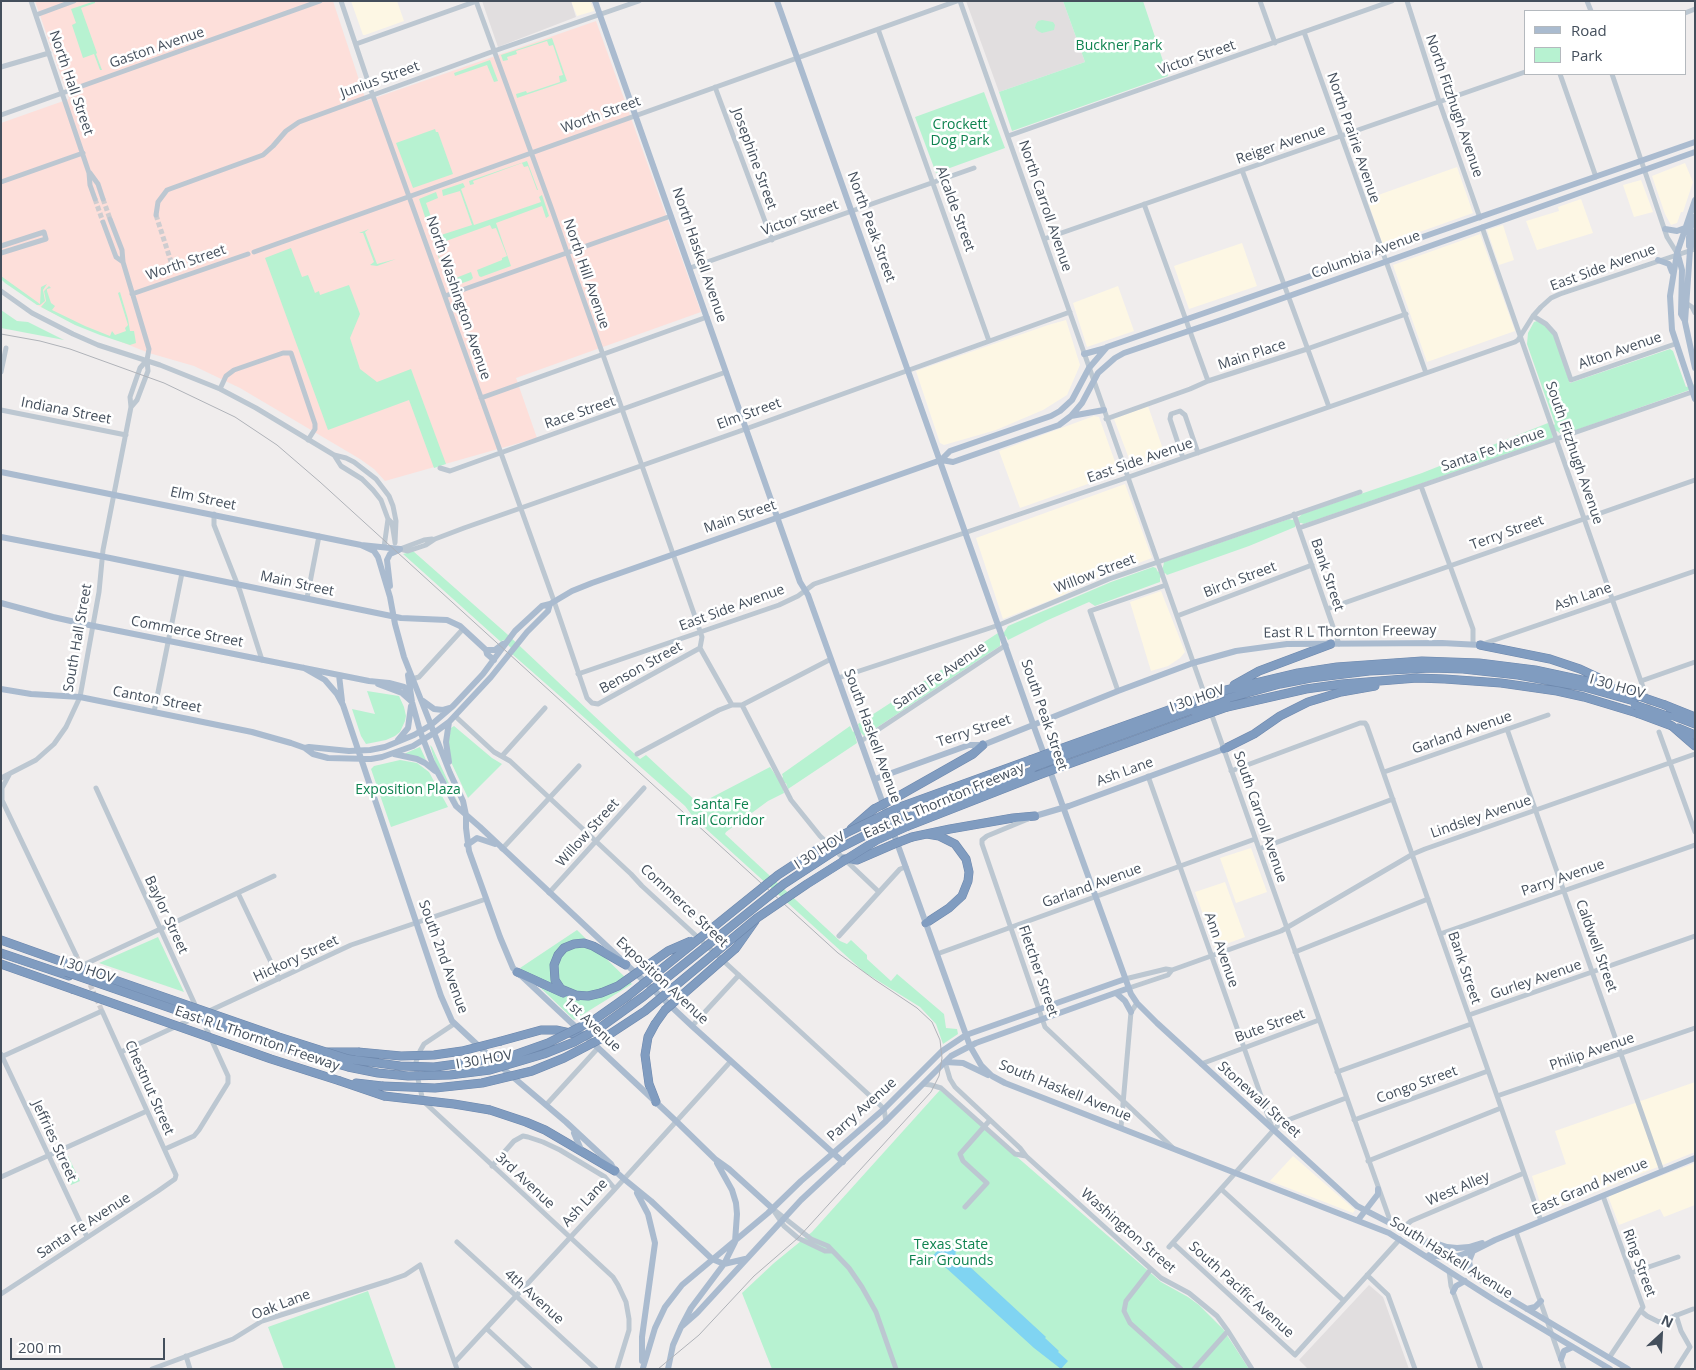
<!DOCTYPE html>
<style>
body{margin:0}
#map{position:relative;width:1696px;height:1370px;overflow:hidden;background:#f0eded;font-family:"Open Sans",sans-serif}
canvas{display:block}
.frame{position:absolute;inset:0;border:2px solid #444f5c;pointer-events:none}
.legend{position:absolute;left:1524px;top:10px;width:162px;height:65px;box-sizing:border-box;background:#fff;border:1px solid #b4b9be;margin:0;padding:6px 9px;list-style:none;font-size:15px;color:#444f5c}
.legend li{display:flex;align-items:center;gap:10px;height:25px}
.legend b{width:25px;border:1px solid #b4b9be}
.north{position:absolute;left:1636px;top:1310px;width:50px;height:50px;-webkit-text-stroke:4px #fff;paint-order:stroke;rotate:25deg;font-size:14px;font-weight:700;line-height:20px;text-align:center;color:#444f5c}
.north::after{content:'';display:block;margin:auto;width:18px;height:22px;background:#444f5c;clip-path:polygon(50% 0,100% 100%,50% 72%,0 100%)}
.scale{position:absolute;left:10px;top:1338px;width:155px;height:22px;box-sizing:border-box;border:2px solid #444f5c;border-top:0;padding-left:6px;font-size:15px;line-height:18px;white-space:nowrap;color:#444f5c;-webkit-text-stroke:4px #fff;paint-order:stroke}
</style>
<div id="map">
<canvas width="1696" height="1370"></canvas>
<div class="frame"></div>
<ul class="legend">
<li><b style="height:6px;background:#aabbcf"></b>Road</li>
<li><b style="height:14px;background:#b7f2d1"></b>Park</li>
</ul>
<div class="north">N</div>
<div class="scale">200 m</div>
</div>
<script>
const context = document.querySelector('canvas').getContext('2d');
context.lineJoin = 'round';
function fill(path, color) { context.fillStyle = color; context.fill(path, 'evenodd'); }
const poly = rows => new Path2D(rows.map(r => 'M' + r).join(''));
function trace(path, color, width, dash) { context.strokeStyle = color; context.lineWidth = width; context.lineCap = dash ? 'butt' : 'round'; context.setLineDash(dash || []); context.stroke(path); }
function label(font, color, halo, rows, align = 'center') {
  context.font = font + ' "Open Sans",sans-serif'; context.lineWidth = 5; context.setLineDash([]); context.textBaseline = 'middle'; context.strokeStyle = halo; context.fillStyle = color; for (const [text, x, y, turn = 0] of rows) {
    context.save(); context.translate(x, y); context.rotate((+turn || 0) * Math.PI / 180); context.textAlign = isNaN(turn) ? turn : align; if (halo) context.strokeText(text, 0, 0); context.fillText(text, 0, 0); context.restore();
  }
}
const commercial = poly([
 [397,1,404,21,365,35,363,35,351,1],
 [571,1,590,1,594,11,577,16],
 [1685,163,1693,182,1683,212,1681,212,1677,223,1671,225,1665,214,1652,176],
 [1457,167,1473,213,1383,245,1367,199],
 [1641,180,1653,212,1634,217,1623,185],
 [1581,199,1593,233,1537,250,1526,221,1559,211,1558,207],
 [1503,225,1514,260,1499,265,1487,230],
 [1480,234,1515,331,1427,362,1393,265],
 [1242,243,1257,286,1189,309,1174,266],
 [1118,286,1134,331,1087,347,1073,303],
 [1066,320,1080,365,1067,395,1043,410,996,430,944,445,940,443,916,371,1048,325],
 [1148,406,1166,458,1133,469,1114,419],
 [1094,416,1099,417,1119,473,1020,508,999,451],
 [1125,484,1152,558,1090,581,1061,596,1003,619,976,538],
 [1161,591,1185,652,1180,658,1168,666,1151,671,1130,602],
 [1251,848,1267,892,1236,903,1220,858],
 [1225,882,1245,937,1215,948,1195,892],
 [1695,1082,1695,1152,1543,1213,1532,1176,1566,1164,1555,1131],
 [1293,1156,1355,1210,1353,1213,1270,1181],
 [1695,1163,1695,1205,1664,1217,1660,1209,1619,1225,1608,1196]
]);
const education = poly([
 [482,1,571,1,576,17,498,47],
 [966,1,1063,1,1085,62,999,92],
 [1369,1285,1383,1297,1409,1369,1308,1369,1299,1360]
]);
const medical = poly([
 [35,1,333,1,366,101,596,21,701,312,516,378,537,438,385,481,374,469,360,459,240,388,194,366,149,353,66,320,37,305,1,278,1,123,69,99]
]);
const green = poly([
 [95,1,95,3,81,8,97,53,96,54,102,70,100,70,94,54,83,58,72,25,76,23,71,9],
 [1063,1,1143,1,1168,76,1012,131,999,92,1085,62],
 [1042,20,1053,22,1055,25,1054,30,1042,33,1038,31,1035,28,1036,24,1038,21],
 [552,38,567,81,517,98,516,94,526,91,527,93,560,82,559,76,563,75,553,45,549,46,547,41,516,51,517,54,507,57,508,60,503,61,501,55],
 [490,60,498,81,494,82,487,65,455,76,454,73],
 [984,92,1005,148,936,173,915,117],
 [435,129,436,132,438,132,453,174,413,188,396,143],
 [527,161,538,190,537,190,528,166,524,167,522,163,473,181,474,184,470,185,469,181],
 [463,183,465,187,461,189,474,225,541,202,539,197,542,195,549,216,546,218,542,206,496,223,511,266,481,277,479,276,477,270,502,260,502,258,507,256,496,228,492,229,490,225,435,245,448,281,471,272,473,278,471,280,454,286,448,285,419,199,436,192,438,198,426,203,438,236,472,225,460,191,443,196,442,190],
 [369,229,365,232,377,264,396,259,377,266,370,265,374,262,363,233,359,233],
 [291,248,302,277,308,275,315,293,319,291,320,295,349,285,360,314,350,338,360,369,377,382,411,369,446,464,434,468,409,400,328,430,265,258],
 [1,276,40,304,41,287,47,284,43,290,45,301,40,305,37,305,5,283,1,279],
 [49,286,51,288,47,289,47,291,51,303,55,306,52,310,85,326,110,336,112,331,115,335,126,331,125,328,128,325,118,293,120,292,128,319,130,331,134,331,136,343,130,345,100,335,75,325,41,307,46,301,44,291],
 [1,310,17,321,28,322,64,340,1,328],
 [1537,321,1544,324,1554,336,1570,383,1670,349,1673,351,1686,387,1695,384,1695,388,1562,435,1557,431,1552,434,1553,438,1304,524,1301,523,1296,524,1295,527,1249,546,1167,575,1165,573,1160,578,1160,582,1157,583,1095,606,1089,602,1048,620,1008,640,1006,636,1000,640,1000,646,864,736,860,732,855,735,857,743,788,789,786,783,782,785,784,793,768,801,726,832,725,834,840,941,847,944,851,940,867,955,867,959,891,981,897,974,944,1014,946,1028,957,1029,958,1034,943,1044,936,1024,920,1007,864,972,694,818,685,806,512,654,514,651,503,640,501,642,403,554,413,551,507,634,640,759,646,755,699,804,770,767,779,780,783,777,782,774,850,726,853,732,859,728,858,724,998,633,1003,634,1008,626,1111,582,1153,567,1156,568,1158,572,1163,567,1164,562,1289,519,1292,520,1299,517,1302,514,1422,473,1548,423,1551,428,1555,424,1527,344,1528,333,1534,322],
 [367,691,399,696,404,707,406,716,405,721,400,732,395,736,386,740,366,744,361,736,352,709,375,714],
 [454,726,492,758,502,764,468,798,451,762,448,743,451,728],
 [430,745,432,747,459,805,435,762],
 [420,747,426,760,405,754,406,753],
 [400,760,417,763,429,772,448,807,391,827,371,769,374,766],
 [577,930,632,984,574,1020,520,968],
 [158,937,184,992,99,963],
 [940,1090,1161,1282,1188,1297,1199,1305,1223,1329,1249,1369,772,1369,742,1293,774,1263,812,1232],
 [68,1156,80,1181,71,1185,60,1160],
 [368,1291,396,1369,284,1369,268,1327]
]);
const water = poly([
 [946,1241,957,1251,955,1253,1046,1337,1045,1338,1059,1351,1058,1352,1068,1361,1061,1369,1034,1348,944,1266,942,1267,931,1258]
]);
const minorTunnel = poly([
 [95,199,103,222],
 [103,199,110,219],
 [156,215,174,271],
 [1643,687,1652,712],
 [76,955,82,968],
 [87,978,102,1011]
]);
const minor = poly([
 [31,1,89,173,90,185,95,199],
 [341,1,373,96,554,601,587,698,592,703,598,704,700,648],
 [476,1,551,207,698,625,702,637,700,648,732,705],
 [960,1,1391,1223],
 [1260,1,1275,43],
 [1407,1,1439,101,1480,218],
 [1587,1,1591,11],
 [1685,13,1695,9],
 [36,15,74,1],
 [878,29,989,341],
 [1304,32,1426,373],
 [356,44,477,1],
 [1,67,49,53],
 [1560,74,1596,177],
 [1612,74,1667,237,1677,253],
 [715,87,772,240],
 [1,115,320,1],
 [1008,136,1392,1],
 [1242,170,1329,407],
 [90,173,98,184,103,199],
 [1,182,83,153],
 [1144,204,1208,381],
 [156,215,158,202,167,190,263,155,273,146,286,131,299,122,494,51,639,1],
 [110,219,122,250,123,262,149,349,147,360,148,371,137,400,131,407],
 [103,222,116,257,123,262],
 [1482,227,1643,687],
 [1044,239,1525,72],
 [1,246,44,232,46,239,1,253],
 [254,252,957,1],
 [690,268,974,168],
 [1,291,32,313,73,334,98,345,160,365,220,389,256,408,334,455,346,458,354,462,376,479,389,496,393,506,396,521,395,543],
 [132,294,248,254],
 [445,296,671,216],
 [1686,303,1692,307,1695,313],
 [1533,316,1546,324,1555,334,1571,380,1675,344],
 [1,372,6,348],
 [220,389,226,376,234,370,283,353,291,353,315,424,315,429,308,440],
 [481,398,707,317],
 [1,410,126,435],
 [1106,419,1190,389,1208,381,1307,349,1406,314],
 [334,455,341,466,362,479,373,490,381,500,388,519,384,547],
 [1183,458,1170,419,1171,414,1180,411,1185,415,1198,453],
 [440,468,450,471,726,372],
 [1421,486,1473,629,1473,644],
 [214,514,214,525,240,591,262,660],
 [1294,514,1339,644],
 [388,519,392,523,395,542],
 [1299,528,1695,391],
 [400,549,408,551,426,545,435,539,464,528,740,431,1070,312],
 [400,549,424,540,432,539],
 [307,598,319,536],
 [1327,609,1695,480],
 [1177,616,1312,565],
 [1480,645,1695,571],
 [578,674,779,605,798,596,814,584,1123,479,1515,342,1518,340,1533,316,1541,307,1551,298,1560,294,1695,249],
 [838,678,999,625,1109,579,1360,492],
 [409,680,419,677,463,629],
 [1641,681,1695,662],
 [1118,691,1090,611,1166,585],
 [742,705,791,800,820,836,879,892],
 [154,712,182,573],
 [455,716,494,752,510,761,631,874,642,886,880,1105,884,1109,886,1121],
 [1507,729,1662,1171],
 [1659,732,1695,832],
 [861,741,1006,645],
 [637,754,719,710,732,705,742,705,831,659],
 [502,756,545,708],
 [1231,771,1360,723,1365,723,1367,726,1541,1221],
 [1384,772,1548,715],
 [1148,776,1272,1127],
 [1,778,36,760,54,744,66,727,80,697,99,592,103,550,131,407,130,397,140,368,147,360],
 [96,788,197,1009],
 [1,798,76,955],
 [2,799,2,788,9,775],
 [1028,819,987,836,982,840,982,844,1045,1027,1173,1148],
 [502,849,579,766],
 [1259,849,1393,799],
 [238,893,279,979],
 [549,893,644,788],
 [1440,934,1695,845],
 [839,936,900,869,906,867],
 [1295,952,1428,899],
 [937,954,1255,839],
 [81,966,274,876],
 [1125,979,1166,969,1172,970],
 [1129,988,1168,975,1172,970,1281,931,1413,854,1425,849,1695,754],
 [1469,1015,1695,936],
 [454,1024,424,1044,420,1051,416,1062,417,1075,423,1101,613,1277,618,1285,626,1302,629,1319,629,1330,617,1369],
 [692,1026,739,975],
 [121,1052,351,945,486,899],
 [1,1054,87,1237],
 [1,1057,102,1011,176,1175,175,1179,158,1191,1,1294],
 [945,1062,950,1079,955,1087,1020,1148,1026,1156,1161,1278,1189,1293,1217,1316,1228,1331,1252,1369],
 [1201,1064,1319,1020],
 [1337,1072,1471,1024],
 [923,1084,931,1085,941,1088,1015,1154,1026,1156],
 [1497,1096,1695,1028],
 [546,1105,598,1048],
 [1354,1120,1488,1071],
 [1121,1127,1131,1012,1137,1003],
 [165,1149,194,1136,199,1130,228,1083,228,1076,202,1019],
 [1368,1161,1501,1108],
 [492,1166,514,1141,523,1136,528,1137,543,1142,560,1150,605,1177,615,1189],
 [1,1177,147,1111],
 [1221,1189,1344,1301],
 [1603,1196,1643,1307,1609,1358],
 [965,1207,987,1183,963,1161,960,1154,990,1120],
 [773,1209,811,1239,828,1246,849,1268,862,1287,876,1312,896,1369],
 [774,1211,784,1226,798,1238,825,1251,831,1251],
 [1403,1228,1411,1221,1524,1173],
 [1516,1232,1564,1369],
 [457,1242,596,1369],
 [1173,1243,1295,1355,1400,1239],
 [1169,1247,1280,1123,1346,1098],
 [1151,1269,1126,1301,1124,1311,1130,1323,1181,1369],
 [1449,1271,1451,1286,1481,1369],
 [1631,1273,1678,1257],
 [1367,1275,1388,1295,1415,1369],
 [1641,1311,1647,1316,1659,1322,1693,1309],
 [1676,1315,1681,1331,1690,1347,1676,1369],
 [487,1329,530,1369],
 [186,1356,190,1369],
 [455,1362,615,1189,731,1061],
 [152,1369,233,1339,262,1321,388,1281,405,1275,420,1265,457,1369],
 [1194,1369,1228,1331]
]);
const major = poly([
 [595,1,800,582,808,595,970,1046,981,1065,992,1076,1005,1083,1389,1233,1494,1300,1610,1369],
 [777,1,1033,724,1131,994,1137,1003,1157,1023,1357,1206,1417,1237,1502,1294,1628,1369],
 [1695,200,1677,253,1670,296,1672,330,1695,399],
 [1665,229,1677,231,1685,228],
 [1695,232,1690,250,1685,322,1695,368],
 [1689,246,1689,237,1693,217],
 [1678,255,1682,270,1681,314,1685,321],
 [1658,260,1669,264,1672,272],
 [1084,354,1106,348],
 [1071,416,1104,410],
 [941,460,953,462,1059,425,1071,416,1082,403,1098,373,1115,358,1124,353,1227,318,1695,152],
 [1,472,361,545,400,549],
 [1,537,110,558,401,618,447,620,460,626,486,650,487,654,494,660],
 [361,545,374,551,378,557,390,597,395,624,404,657,450,773,463,801,466,815,466,828,469,851,500,937,513,968,676,1121,715,1159,729,1169,773,1209],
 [390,586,387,560,390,554,399,550],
 [1,603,53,617,84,624,369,681,389,683,404,687,410,693],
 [486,650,495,650,503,644],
 [304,668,325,680,337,694,343,705,441,996,452,1021,500,1066,566,1122,611,1164,615,1171,624,1179,651,1201,712,1259,724,1264,745,1259],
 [339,675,342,701],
 [408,675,412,702,420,731,432,762,456,806,480,827,692,1026,843,1162],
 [378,684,402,693,411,701],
 [1,689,31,694,80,697,252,732,291,743,305,748,313,754,328,758,371,759,382,757,413,746,434,733,449,722,491,677,527,632,548,611,550,604],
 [423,701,434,709,443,710,450,708],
 [398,740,408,728,411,706],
 [305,748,309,747,349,751,370,750,385,747,414,735,431,725,453,706,483,674,515,631,542,606,550,604,572,591,592,583,941,460,950,451,1051,416,1060,411,1072,400,1089,368,1107,347,1695,142],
 [394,754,417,759,425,763,435,771],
 [449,762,446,742,449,722],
 [875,779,969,745,983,745,1118,691,1193,663,1236,651,1287,644,1442,643,1480,645],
 [1035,816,1069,806,1224,749],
 [467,845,477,838,495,844],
 [1116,993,1125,1001,1131,1012],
 [945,1062,963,1063,988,1075],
 [574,1133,582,1152],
 [637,1193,648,1214,655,1243,642,1337,642,1361],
 [1358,1220,1378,1194,1378,1189],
 [1429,1241,1447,1247,1457,1248,1469,1247,1482,1243],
 [1429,1255,1451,1258,1473,1251,1495,1240,1695,1158],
 [1471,1272,1469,1261,1473,1251],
 [1453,1292,1456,1286,1465,1281],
 [1527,1309,1535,1307,1541,1301],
 [681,1327,697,1313,801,1200,886,1121,951,1056,976,1043,1129,988],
 [1561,1359,1564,1351,1573,1347],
 [643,1368,655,1328,665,1307,682,1285,768,1213,801,1181,884,1109,942,1051,966,1035,1125,979],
 [668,1369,673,1345,681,1327,691,1308,724,1264,735,1242,737,1214,736,1203,732,1190,717,1163]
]);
const highway = poly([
 [1480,645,1550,659,1580,669,1610,683],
 [1234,685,1259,671,1331,644],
 [1222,691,1298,673,1337,667,1422,661,1479,663,1535,670,1591,682,1630,693],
 [1225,699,1280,684,1311,678,1369,671,1431,668,1463,669,1518,675,1584,687,1634,701],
 [1665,705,1695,717],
 [1227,707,1306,689,1342,684,1417,678,1445,679,1501,683,1557,691,1584,697,1637,713],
 [1669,714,1695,724],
 [1672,726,1695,746],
 [1678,728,1695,735],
 [1224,749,1254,734,1280,716,1308,702,1341,692,1375,686],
 [1057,750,1191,702],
 [1061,757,1194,709],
 [1063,766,1196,718],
 [897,797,973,754,983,745],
 [900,807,1030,760],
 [906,818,1035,770],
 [908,826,1036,776],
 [851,829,874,809],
 [912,837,950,829,1013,818,1035,816],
 [844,859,857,860,894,844],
 [926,923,949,908,962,896,968,881,969,872,966,859,955,844,939,836,927,834],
 [1,940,60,961],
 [736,948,755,921],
 [1,953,69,976],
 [1,964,72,989],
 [517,972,563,993],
 [574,995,588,996,601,993],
 [578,996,561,989,555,980,554,965,558,955,564,948,574,944,584,943,593,946,626,965],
 [655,1024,648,1037,645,1055,649,1084,656,1102],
 [501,1041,541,1030,556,1030,584,1036],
 [328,1052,358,1052],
 [340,1081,384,1096],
 [356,1083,382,1086],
 [490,1110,526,1122,545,1130,615,1171]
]);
const tram = poly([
 [1,334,40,341,70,349,164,383,235,417,277,445,320,482,838,953,875,980,917,1008,932,1022,940,1040,942,1058,939,1076,931,1092,798,1238,754,1276,699,1335,658,1369]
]);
const highwayBridge = poly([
 [1630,693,1665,705],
 [1191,702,1222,691],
 [1635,705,1670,717],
 [1195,712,1226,701],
 [1637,713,1672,726],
 [1196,718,1227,707],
 [1030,760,1057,750],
 [1034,767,1061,757],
 [1036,776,1063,766],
 [874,809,897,797],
 [894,844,912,837],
 [60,961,279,1037,348,1059,400,1066,434,1067,494,1059,514,1055,548,1043,594,1020,628,996,778,875,810,854,846,833,900,807],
 [66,972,312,1057,348,1067,378,1073,408,1076,450,1075,490,1070,544,1054,574,1042,601,1027,644,996,784,884,836,850,905,815],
 [72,989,271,1059,340,1081],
 [601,993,618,986,668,951,691,941],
 [655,1024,665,1010,736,948],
 [358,1052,401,1056,434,1055,462,1051,501,1041],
 [382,1086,435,1088,482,1083,532,1071,564,1058,610,1034,645,1011,757,918,807,884,877,840,908,826],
 [384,1096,454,1104,490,1110]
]);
const parkNames = [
 ["Buckner Park",1119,46],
 ["Crockett",960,125],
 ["Dog Park",960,141],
 ["Exposition Plaza",408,790],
 ["Santa Fe",721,805],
 ["Trail Corridor",721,821],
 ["Texas State",951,1245],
 ["Fair Grounds",951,1261]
];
const streetNames = [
 ["Gaston Avenue",157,48,-19],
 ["Victor Street",1197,58,-19],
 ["Junius Street",380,80,-20],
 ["North Hall Street",71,83,71],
 ["North Fitzhugh Avenue",1454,106,71],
 ["Worth Street",601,115,-20],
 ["North Prairie Avenue",1353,138,71],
 ["Reiger Avenue",1281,145,-19],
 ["Josephine Street",754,159,70],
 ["North Carroll Avenue",1045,206,71],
 ["Alcalde Street",955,209,70],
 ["Victor Street",800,218,-20],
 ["North Peak Street",871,227,70],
 ["North Haskell Avenue",699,255,71],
 ["Columbia Avenue",1366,255,-20],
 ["Worth Street",186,263,-19],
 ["East Side Avenue",1603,268,-20],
 ["North Hill Avenue",586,274,71],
 ["North Washington Avenue",458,298,71],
 ["Alton Avenue",1620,351,-19],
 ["Main Place",1252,355,-18],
 ["Indiana Street",66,411,11],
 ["Race Street",580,413,-19],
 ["Elm Street",749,414,-20],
 ["Santa Fe Avenue",1493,450,-19],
 ["South Fitzhugh Avenue",1574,453,71],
 ["East Side Avenue",1140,461,-19],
 ["Elm Street",203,499,12],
 ["Main Street",740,517,-19],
 ["Terry Street",1507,533,-20],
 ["Willow Street",1095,574,-21],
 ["Bank Street",1327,575,71],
 ["Birch Street",1240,580,-21],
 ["Main Street",297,584,12],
 ["Ash Lane",1583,597,-19],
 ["East Side Avenue",732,608,-20],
 ["Commerce Street",187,632,11],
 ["East R L Thornton Freeway",1350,632,-1],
 ["South Hall Street",78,638,-80],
 ["Benson Street",641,668,-29],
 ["Santa Fe Avenue",940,676,-34],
 ["I 30 HOV",1617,687,16],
 ["I 30 HOV",1197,699,-19],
 ["Canton Street",157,700,11],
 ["South Peak Street",1044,715,71],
 ["Terry Street",974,731,-18],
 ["Garland Avenue",1462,733,-19],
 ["South Haskell Avenue",872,736,70],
 ["Ash Lane",1125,772,-20],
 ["East R L Thornton Freeway",944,801,-23],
 ["South Carroll Avenue",1260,817,71],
 ["Lindsley Avenue",1481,817,-19],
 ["Willow Street",588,833,-48],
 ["I 30 HOV",820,851,-32],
 ["Parry Avenue",1563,878,-19],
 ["Garland Avenue",1092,886,-20],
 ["Commerce Street",684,906,43],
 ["Baylor Street",166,915,65],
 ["Caldwell Street",1596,946,70],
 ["Ann Avenue",1221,950,71],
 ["South 2nd Avenue",443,957,70],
 ["Hickory Street",296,959,-25],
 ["Bank Street",1464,968,71],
 ["I 30 HOV",87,970,19],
 ["Fletcher Street",1038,971,71],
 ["Gurley Avenue",1536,980,-19],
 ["Exposition Avenue",662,981,43],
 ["1st Avenue",592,1025,43],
 ["Bute Street",1270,1026,-20],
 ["East R L Thornton Freeway",257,1039,19],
 ["Philip Avenue",1592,1052,-19],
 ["I 30 HOV",484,1060,-10],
 ["Congo Street",1417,1085,-20],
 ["Chestnut Street",149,1088,66],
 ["South Haskell Avenue",1065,1091,22],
 ["Stonewall Street",1259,1100,42],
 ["Parry Avenue",862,1110,-42],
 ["Jeffries Street",54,1141,65],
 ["3rd Avenue",525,1181,43],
 ["East Grand Avenue",1590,1187,-23],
 ["West Alley",1458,1189,-23],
 ["Ash Lane",585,1203,-47],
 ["Santa Fe Avenue",84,1226,-33],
 ["Washington Street",1128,1231,41],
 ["South Haskell Avenue",1451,1258,32],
 ["Ring Street",1639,1263,70],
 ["South Pacific Avenue",1241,1290,42],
 ["4th Avenue",534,1297,42],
 ["Oak Lane",281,1305,-21]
];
fill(commercial, '#fdf7e4');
fill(education, '#e1dedf');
fill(medical, '#fddfda');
fill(green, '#b7f2d1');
fill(water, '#80d4f2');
trace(minorTunnel, '#cecdd0', 5, [5, 2.5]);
trace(highway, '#6c87ac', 9);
trace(minor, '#bcc7d1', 5);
trace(major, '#aabbcf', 6);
trace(highway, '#809cc0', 8);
trace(tram, '#afb2b8', 1);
trace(highwayBridge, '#6c87ac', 9, []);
trace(highwayBridge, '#809cc0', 8);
label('14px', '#0f8350', '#fff', parkNames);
label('14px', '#444f5c', '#fff', streetNames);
</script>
